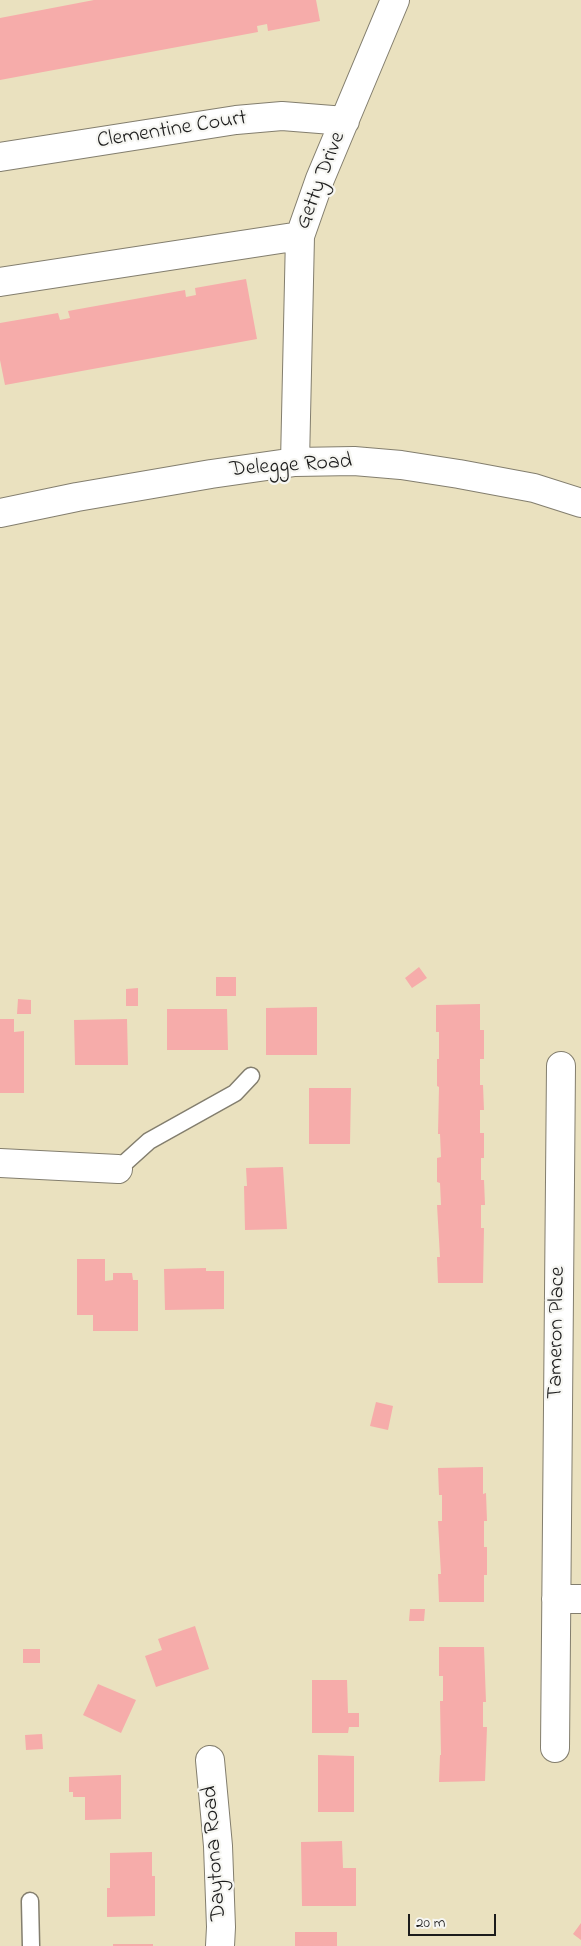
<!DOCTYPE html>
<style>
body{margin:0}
#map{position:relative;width:581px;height:1946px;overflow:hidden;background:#eae1bf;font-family:"Indie Flower",sans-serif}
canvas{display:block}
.scale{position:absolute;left:408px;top:1914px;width:88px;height:22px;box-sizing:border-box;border:2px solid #1c1c1c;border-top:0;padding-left:6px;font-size:15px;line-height:18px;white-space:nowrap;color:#1c1c1c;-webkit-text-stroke:4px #f6f6f2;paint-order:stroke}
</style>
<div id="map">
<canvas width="581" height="1946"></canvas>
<div class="scale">20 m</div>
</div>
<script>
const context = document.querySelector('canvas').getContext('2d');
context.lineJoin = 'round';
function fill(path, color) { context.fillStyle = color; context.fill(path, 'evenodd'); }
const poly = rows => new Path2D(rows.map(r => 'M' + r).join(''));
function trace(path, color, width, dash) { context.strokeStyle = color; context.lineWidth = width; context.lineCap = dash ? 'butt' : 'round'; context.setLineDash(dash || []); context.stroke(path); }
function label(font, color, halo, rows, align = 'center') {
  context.font = font + ' "Indie Flower",sans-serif'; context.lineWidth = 4.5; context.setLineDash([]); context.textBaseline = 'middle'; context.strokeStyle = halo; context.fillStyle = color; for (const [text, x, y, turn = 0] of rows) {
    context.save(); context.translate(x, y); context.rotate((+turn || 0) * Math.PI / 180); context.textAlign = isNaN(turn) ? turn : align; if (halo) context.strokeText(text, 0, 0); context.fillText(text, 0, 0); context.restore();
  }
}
const building = poly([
 [94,0,316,0,320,21,268,31,267,24,257,26,258,32,0,80,0,18],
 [246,279,257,339,5,385,0,360,0,323,58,313,60,320,70,318,68,311,185,290,186,297,196,295,195,288],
 [419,967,427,978,412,988,405,978],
 [216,977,236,977,236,996,216,996],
 [138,988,138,1006,126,1006,126,989],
 [18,999,31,1000,31,1014,17,1014],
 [480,1004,480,1030,484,1030,484,1059,480,1059,480,1085,483,1085,484,1110,480,1110,480,1133,484,1133,484,1158,481,1158,481,1180,484,1180,485,1205,481,1205,481,1228,484,1228,483,1283,438,1283,437,1257,440,1257,437,1205,441,1205,440,1183,437,1182,437,1158,441,1157,440,1134,438,1134,439,1087,437,1086,437,1059,439,1059,439,1032,436,1032,436,1005],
 [317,1007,317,1055,266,1055,266,1008],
 [167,1009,227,1009,228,1050,167,1050],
 [0,1019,14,1019,14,1032,24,1031,24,1093,0,1093],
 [127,1019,128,1065,75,1065,74,1020],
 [309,1088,351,1088,350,1144,309,1144],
 [283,1167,287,1229,245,1230,244,1186,247,1186,246,1168],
 [77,1259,105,1259,105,1281,113,1280,113,1273,132,1273,133,1280,138,1280,138,1331,93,1331,93,1315,77,1315],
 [206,1268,206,1271,224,1271,224,1309,165,1310,164,1269],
 [376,1402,393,1406,388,1430,370,1426],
 [483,1467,483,1494,486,1493,487,1521,484,1521,484,1547,487,1547,487,1575,484,1575,484,1602,439,1602,438,1574,441,1574,438,1521,442,1521,442,1495,439,1495,438,1468],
 [410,1609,425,1609,424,1621,409,1621],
 [195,1626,209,1669,156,1687,145,1656,162,1650,158,1639],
 [439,1647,484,1647,486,1702,483,1702,483,1727,487,1727,485,1781,439,1782,440,1755,441,1755,440,1701,443,1701,443,1676,439,1676],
 [23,1649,40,1649,40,1663,23,1663],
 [312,1680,347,1680,348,1713,359,1713,359,1727,349,1727,348,1733,312,1733],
 [98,1684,136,1700,121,1733,83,1715],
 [42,1734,43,1749,26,1750,25,1735],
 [318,1755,354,1756,354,1812,318,1812],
 [121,1775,121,1819,85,1820,85,1797,73,1797,73,1792,69,1792,69,1777],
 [342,1841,343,1868,356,1868,356,1906,302,1906,301,1842],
 [152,1852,152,1876,155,1876,155,1916,107,1917,107,1888,110,1888,110,1853],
 [581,1923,581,1940,573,1934],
 [295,1932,337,1932,337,1946,295,1946],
 [113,1944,153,1944,153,1946,113,1946]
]);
const lane = poly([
 [118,1169,149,1141,235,1093,251,1076],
 [30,1901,31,1946]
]);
const street = poly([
 [0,157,236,120,282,116,345,121],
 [0,282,300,236],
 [295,462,300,236,320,179,395,0],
 [0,513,77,497,211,474,295,462,354,461,401,465,459,474,534,488,581,503],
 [0,1163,118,1169],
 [556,1599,581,1599],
 [555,1748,561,1066],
 [210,1760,218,1846,221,1927,220,1946]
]);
const streetNames = [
 ["Clementine Court",172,131,-9],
 ["Getty Drive",322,181,-69],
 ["Delegge Road",291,467,-4],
 ["Tameron Place",558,1333,-89],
 ["Daytona Road",216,1853,-94]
];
fill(building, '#f6acaa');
trace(lane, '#837e6e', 19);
trace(street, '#837e6e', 30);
trace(lane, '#fff', 16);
trace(street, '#fff', 28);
label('22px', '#1c1c1c', '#f6f6f2', streetNames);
</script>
